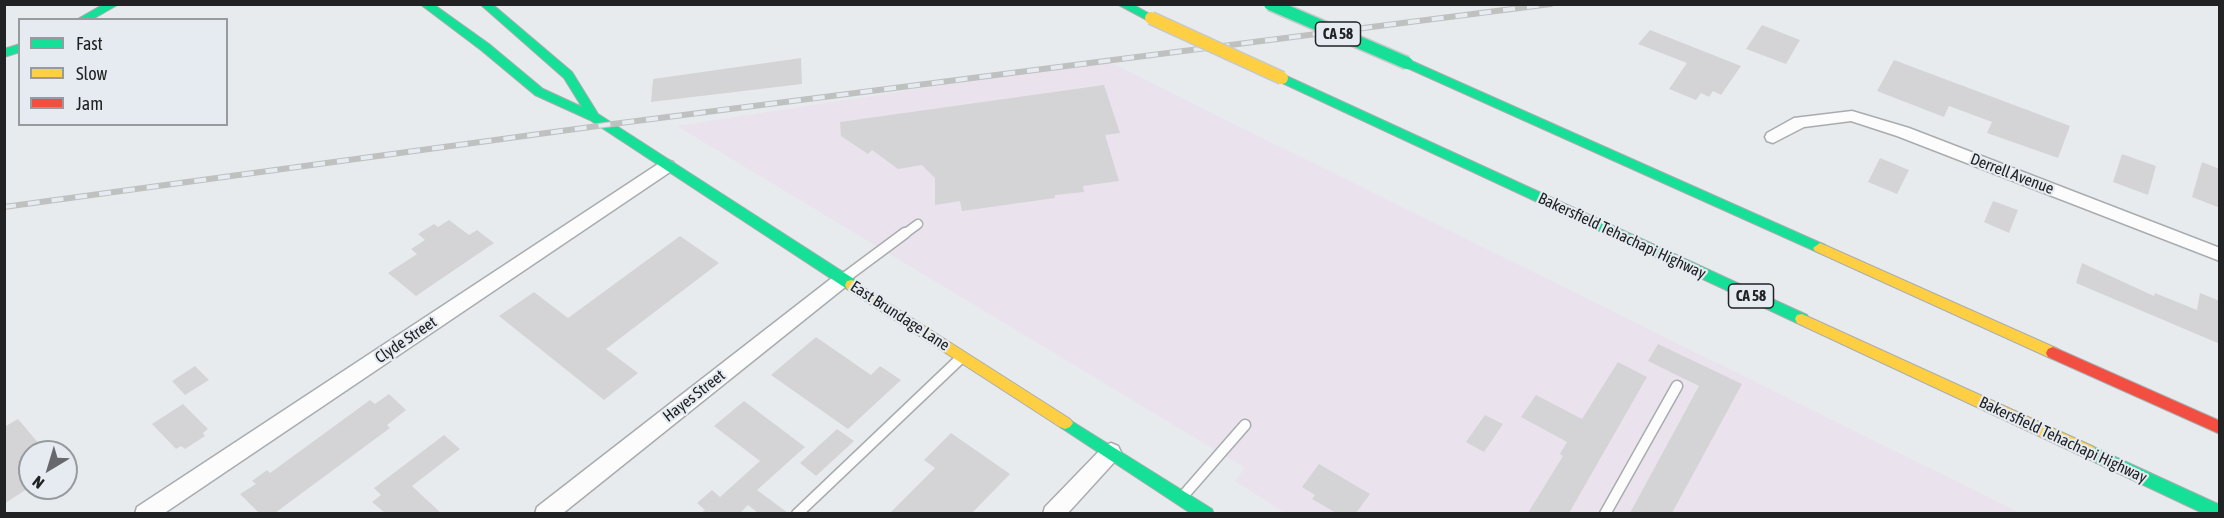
<!DOCTYPE html>
<style>
body{margin:0}
#map{position:relative;width:2224px;height:518px;overflow:hidden;background:#e8ebee;font-family:"Asap Condensed",sans-serif}
canvas{display:block}
.frame{position:absolute;inset:0;border:6px solid #202224;pointer-events:none}
.legend{position:absolute;left:18px;top:18px;width:210px;height:108px;box-sizing:border-box;background:#e5ebf1;border:2px solid #969b9f;margin:0;padding:8px 10px;list-style:none;font-size:18px;color:#202224}
.legend li{display:flex;align-items:center;gap:12px;height:30px}
.legend b{width:30px;border:2px solid #969b9f}
.north{position:absolute;left:18px;top:440px;width:60px;height:60px;box-sizing:border-box;background:#e5ebf1;border:2px solid #969b9f;border-radius:50%;rotate:218deg;font-size:16px;font-weight:700;line-height:24px;text-align:center;color:#202224}
.north::after{content:'';display:block;margin:auto;width:21px;height:27px;background:#66686b;clip-path:polygon(50% 0,100% 100%,50% 72%,0 100%)}
</style>
<div id="map">
<canvas width="2224" height="518"></canvas>
<div class="frame"></div>
<ul class="legend">
<li><b style="height:8px;background:#16e098"></b>Fast</li>
<li><b style="height:8px;background:#ffcf43"></b>Slow</li>
<li><b style="height:8px;background:#f24e42"></b>Jam</li>
</ul>
<div class="north">N</div>
</div>
<script>
const context = document.querySelector('canvas').getContext('2d');
context.lineJoin = 'round';
function fill(path, color) { context.fillStyle = color; context.fill(path, 'evenodd'); }
const poly = rows => new Path2D(rows.map(r => 'M' + r).join(''));
function trace(path, color, width, dash) { context.strokeStyle = color; context.lineWidth = width; context.lineCap = dash ? 'butt' : 'round'; context.setLineDash(dash || []); context.stroke(path); }
function label(font, color, halo, rows, align = 'center') {
  context.font = font + ' "Asap Condensed",sans-serif'; context.lineWidth = 4.5; context.setLineDash([]); context.textBaseline = 'middle'; context.strokeStyle = halo; context.fillStyle = color; for (const [text, x, y, turn = 0] of rows) {
    context.save(); context.translate(x, y); context.rotate((+turn || 0) * Math.PI / 180); context.textAlign = isNaN(turn) ? turn : align; if (halo) context.strokeText(text, 0, 0); context.fillText(text, 0, 0); context.restore();
  }
}
const commercial = poly([
 [1105,60,2020,513,1285,513,1235,481,1245,468,677,126]
]);
const building = poly([
 [1762,25,1800,40,1786,64,1746,49],
 [1650,30,1741,66,1721,95,1713,91,1709,97,1701,93,1696,100,1669,89,1687,63,1638,44],
 [801,58,802,84,651,102,653,79],
 [1894,60,2070,126,2058,158,1987,133,1992,122,1949,106,1944,117,1877,91],
 [1104,85,1120,133,1105,135,1119,181,1083,186,1084,192,1055,195,1055,198,962,211,960,201,935,205,935,178,922,165,898,169,872,150,868,154,841,136,840,122],
 [2122,154,2156,166,2148,195,2113,182],
 [1880,158,1909,170,1897,194,1868,182],
 [2202,162,2220,169,2220,208,2192,197],
 [1993,201,2018,210,2009,233,1984,222],
 [449,220,469,235,477,230,494,243,416,296,388,273,417,254,411,249,425,240,418,234,434,224,438,227],
 [680,236,719,263,606,349,638,373,604,400,499,316,534,292,568,318],
 [2082,263,2154,296,2155,293,2197,310,2200,293,2220,301,2220,344,2076,283],
 [816,337,871,375,880,366,901,380,848,429,771,375],
 [1658,344,1742,384,1672,513,1630,513,1699,386,1648,361],
 [1618,362,1647,377,1569,513,1528,513,1563,456,1560,454,1567,442,1521,417,1536,395,1582,419],
 [195,366,209,380,185,395,172,381],
 [389,394,406,410,387,425,390,428,275,513,259,513,240,494,256,484,252,481,267,470,270,473,370,400,375,404],
 [744,401,805,447,757,490,788,513,758,513,748,505,740,513,701,513,705,510,697,503,712,490,720,497,760,461,714,426],
 [183,404,208,429,203,433,205,436,185,449,181,446,176,449,152,424],
 [1485,415,1503,424,1484,452,1466,442],
 [18,419,46,452,30,452,30,487,4,504,4,427],
 [837,429,854,441,816,476,800,463],
 [951,433,1010,474,972,513,890,513,935,468,924,460],
 [444,435,460,449,412,486,441,513,385,513,372,502,381,495,374,488],
 [1319,464,1370,494,1356,513,1336,513,1312,499,1315,495,1302,487]
]);
const laneFar1 = poly([
 [903,235,918,224]
]);
const lane = poly([
 [843,279,905,233],
 [1183,496,1245,425],
 [797,514,961,358],
 [1605,514,1677,386]
]);
const street = poly([
 [1852,111,1909,128,2220,248,2220,261,1897,136,1851,121,1804,127,1773,143,1767,141,1765,137,1767,133,1794,118,1852,111],
 [667,160,673,162,675,166,673,170,163,514,135,514,137,507,661,162,667,160],
 [843,272,849,274,852,279,849,284,562,514,535,514,537,507,837,274,843,272],
 [1111,443,1118,446,1121,452,1118,458,1067,514,1043,514,1045,507,1104,446,1111,443]
]);
const fast = poly([
 [104,4,119,4,91,20,76,20,104,4],
 [420,4,433,4,489,44,543,89,582,107,564,78,480,4,492,4,572,72,598,114,857,281,859,285,857,289,847,289,590,120,535,95,481,50,420,4],
 [1117,4,1132,4,1157,18,1151,21,1147,20,1117,4],
 [20,44,20,52,4,57,4,49,20,44],
 [1407,59,1825,245,1827,248,1820,253,1815,251,1403,66,1401,63,1407,59],
 [1282,74,1807,315,1809,319,1807,323,1797,323,1278,81,1276,78,1282,74],
 [1065,417,1212,509,1214,514,1192,514,1060,427,1057,423,1060,419,1065,417],
 [2089,445,2220,505,2220,514,2205,514,2084,457,2081,452,2084,447,2089,445]
]);
const slow = poly([
 [1820,243,2058,349,2060,353,2058,357,2053,359,2048,357,1815,251,1813,248,1820,243],
 [852,280,1070,419,1073,423,1070,427,1065,429,1060,427,847,289,845,285,847,281,852,280],
 [1802,314,2094,447,2097,452,2094,457,2089,459,2084,457,1797,323,1795,319,1797,315,1802,314]
]);
const jam = poly([
 [2053,347,2220,421,2220,434,2048,357,2046,353,2048,349,2053,347]
]);
const rail = poly([
 [4,207,605,125,1551,4]
]);
const fastBridge = poly([
 [1270,4,1407,63]
]);
const slowBridge = poly([
 [1151,18,1282,78]
]);
const shields = [
 [1338,34,45],
 [1751,296,45]
];
const shieldNames = [
 ["CA 58",1338,34],
 ["CA 58",1751,296]
];
const streetNames = [
 ["Derrell Avenue",2012,174,21],
 ["Bakersfield Tehachapi Highway",1622,236,25],
 ["East Brundage Lane",900,316,33],
 ["Clyde Street",406,340,-34],
 ["Hayes Street",694,396,-38],
 ["Bakersfield Tehachapi Highway",2063,440,25]
];
fill(commercial, '#eae2ec');
fill(building, '#d4d4d6');
trace(laneFar1, '#a9acae', 11);
trace(lane, '#a9acae', 13);
trace(street, '#a9acae', 3);
trace(fast, '#a9acae', 2);
trace(slow, '#a9acae', 2);
trace(jam, '#a9acae', 2);
trace(laneFar1, '#fcfcfc', 8);
trace(lane, '#fcfcfc', 10);
fill(street, '#fcfcfc');
fill(fast, '#16e098');
fill(slow, '#ffcf43');
fill(jam, '#f24e42');
trace(rail, '#bfc0c0', 6);
trace(rail, '#e5ebf1', 4, [12]);
trace(fastBridge, '#c6c7c9', 15, []);
trace(slowBridge, '#c6c7c9', 15, []);
trace(fastBridge, '#16e098', 12);
trace(slowBridge, '#ffcf43', 12);
for (const [x, y, w] of shields) { const box = new Path2D(); box.roundRect(x - w / 2, y - 12, w, 24, 4.5); context.fillStyle = '#e5ebf1'; context.fill(box); trace(box, '#202224', 1.5); }
label('bold 15px', '#202224', null, shieldNames);
label('16px', '#202224', '#e5ebf1', streetNames);
</script>
